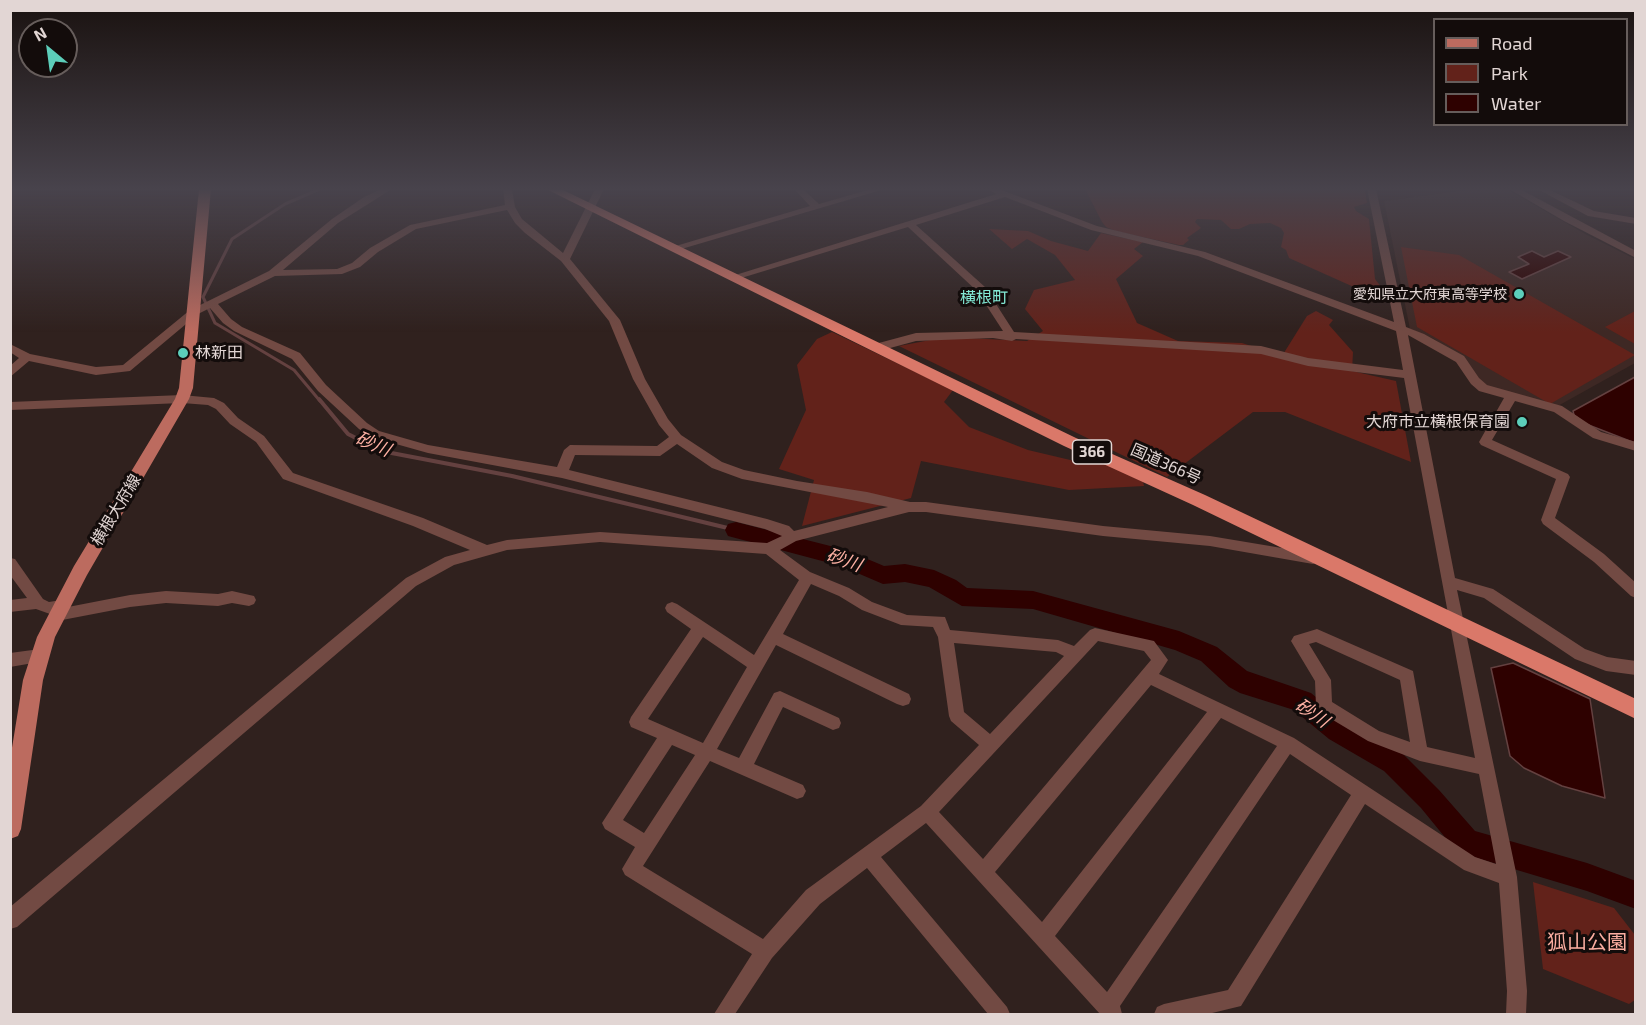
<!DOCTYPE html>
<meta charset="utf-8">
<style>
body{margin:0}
#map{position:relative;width:1646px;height:1025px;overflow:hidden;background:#30211e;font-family:"Exo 2",sans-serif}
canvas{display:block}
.frame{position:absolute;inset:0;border:12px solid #e2d6d4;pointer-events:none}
.legend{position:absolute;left:1433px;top:18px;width:195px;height:108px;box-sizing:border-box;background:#130c0b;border:2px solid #665d5b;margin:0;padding:8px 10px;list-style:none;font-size:18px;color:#e2d6d4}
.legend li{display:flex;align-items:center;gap:12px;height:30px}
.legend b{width:30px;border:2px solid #665d5b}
.north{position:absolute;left:18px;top:18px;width:60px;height:60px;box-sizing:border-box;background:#130c0b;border:2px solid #665d5b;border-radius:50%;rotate:331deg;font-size:16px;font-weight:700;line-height:24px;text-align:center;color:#e2d6d4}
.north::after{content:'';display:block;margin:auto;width:21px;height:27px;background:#5cceba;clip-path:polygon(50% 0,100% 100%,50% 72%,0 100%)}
</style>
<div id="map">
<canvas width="1646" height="1025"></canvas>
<div class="frame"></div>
<ul class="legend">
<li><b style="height:8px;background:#bc6b5f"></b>Road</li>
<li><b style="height:16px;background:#62221a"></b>Park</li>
<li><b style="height:16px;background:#2e0100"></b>Water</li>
</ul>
<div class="north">N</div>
</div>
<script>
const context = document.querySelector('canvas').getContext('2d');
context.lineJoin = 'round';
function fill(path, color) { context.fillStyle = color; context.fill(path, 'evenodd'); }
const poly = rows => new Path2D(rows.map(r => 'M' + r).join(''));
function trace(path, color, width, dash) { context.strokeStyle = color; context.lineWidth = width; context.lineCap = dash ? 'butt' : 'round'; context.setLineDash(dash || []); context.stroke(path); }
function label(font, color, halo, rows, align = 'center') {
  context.font = font + ' "Exo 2","Noto Sans JP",sans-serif'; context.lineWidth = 6; context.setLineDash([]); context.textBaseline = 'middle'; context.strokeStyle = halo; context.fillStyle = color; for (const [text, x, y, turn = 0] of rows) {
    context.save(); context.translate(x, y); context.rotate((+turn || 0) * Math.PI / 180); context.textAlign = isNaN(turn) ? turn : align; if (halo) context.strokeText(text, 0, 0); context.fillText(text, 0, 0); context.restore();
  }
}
const built = poly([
 [1473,189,1507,189,1587,235,1635,259,1635,363,1556,407,1494,390,1478,380,1463,359,1434,339,1410,329,1384,201]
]);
const green = poly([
 [1085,189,1365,189,1367,203,1354,207,1356,211,1369,219,1375,279,1382,288,1365,292,1289,258,1286,250,1281,247,1284,233,1281,228,1270,223,1250,224,1239,229,1231,229,1221,220,1197,219,1195,222,1201,228,1187,238,1189,240,1183,245,1179,245,1115,231,1106,227,1102,222],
 [989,229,1028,231,1051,241,1088,251,1101,233,1143,242,1134,249,1143,256,1116,279,1137,323,1178,341,1242,343,1282,356,1307,316,1316,311,1333,320,1329,325,1353,352,1352,371,1396,381,1411,462,1285,412,1253,412,1167,477,899,346,946,337,1027,341,1043,331,1025,309,1034,290,1075,280,1055,255,1027,239,1012,249],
 [1401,247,1459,255,1635,355,1550,404,1417,327],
 [1635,311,1635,344,1605,327],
 [832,332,953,390,944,402,969,427,1028,450,1083,463,1090,456,1143,482,1144,486,1069,490,921,461,911,498,802,526,814,480,779,469,806,410,797,365,817,339],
 [1533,882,1614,908,1635,935,1635,1000,1629,1004,1543,969]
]);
const water = poly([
 [1532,251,1544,257,1558,251,1571,257,1522,279,1509,272,1529,264,1518,257,1532,251],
 [1635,377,1635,443,1586,424,1574,415,1573,411,1635,377],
 [1513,663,1590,699,1605,798,1562,786,1524,768,1510,756,1491,668,1513,663]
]);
const streamFar1 = poly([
 [320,189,285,204,232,239,203,297,215,323,294,370,320,401]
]);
const stream = poly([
 [319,399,348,434,381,451,512,476,736,530]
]);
const river = poly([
 [736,522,846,550,884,566,905,564,934,570,956,580,967,588,1033,591,1179,631,1217,647,1247,671,1311,693,1347,723,1402,753,1439,790,1475,831,1587,863,1636,881,1636,909,1587,891,1457,852,1421,808,1384,771,1329,739,1294,710,1240,693,1229,687,1201,661,1175,650,1033,609,962,606,929,587,905,582,883,584,841,566,728,536,725,530,728,524,736,522]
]);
const minor = poly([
 [381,189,392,189,338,223,283,270,337,269,352,263,370,248,410,225,505,205,503,189,512,189,515,207,522,219,563,253,595,189,604,189,570,259,620,320,645,379,668,419,681,435,722,462,744,470,797,481,867,492,910,502,926,502,1103,526,1210,536,1318,554,1320,558,1318,562,1313,564,1210,546,1103,536,926,512,909,512,796,541,780,550,810,572,849,588,872,602,907,615,945,617,950,630,1058,640,1074,646,1090,630,1095,628,1154,641,1168,660,1159,674,1294,738,1475,857,1496,864,1479,774,1420,761,1368,741,1318,711,1316,706,1315,681,1291,641,1294,636,1317,629,1413,671,1427,747,1475,758,1404,378,1308,366,1261,354,1016,339,1012,341,993,338,916,341,879,351,875,350,875,344,916,333,1003,331,977,291,908,227,738,279,730,279,729,277,996,194,987,189,999,189,1097,226,1205,252,1394,322,1367,189,1376,189,1406,327,1424,334,1464,356,1479,378,1487,385,1562,406,1601,432,1636,442,1636,451,1593,438,1554,412,1515,401,1492,440,1568,474,1570,477,1555,518,1604,554,1636,583,1636,598,1631,596,1594,562,1543,524,1541,520,1556,479,1481,445,1479,442,1504,398,1479,391,1471,384,1456,362,1408,335,1455,578,1493,589,1585,649,1607,657,1636,661,1636,675,1606,671,1575,659,1484,598,1457,590,1517,877,1527,991,1526,1014,1506,1014,1507,991,1499,883,1464,870,1365,804,1241,1006,1208,1014,1154,1014,1157,1007,1164,1004,1228,990,1351,795,1290,754,1120,1006,1122,1014,1100,1014,926,823,881,857,1007,1007,1010,1014,988,1014,867,868,820,904,772,958,735,1014,714,1014,752,954,625,875,622,869,635,847,605,829,602,823,657,738,631,727,629,722,631,717,691,629,667,612,665,608,667,604,672,602,677,604,754,655,799,580,766,554,600,542,507,550,454,565,416,586,17,927,10,929,10,907,406,578,445,557,470,550,413,526,283,479,256,442,230,424,216,409,208,405,182,403,10,410,10,402,182,395,214,398,224,403,238,418,264,436,293,473,423,518,487,545,507,540,600,532,767,543,782,536,765,529,562,478,428,453,371,437,359,429,318,391,292,359,234,331,223,323,210,308,198,314,130,371,96,375,29,361,10,377,10,366,19,358,10,352,10,344,30,354,96,367,123,365,190,310,269,271,332,219,364,197,381,189],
 [1005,197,1091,230,1198,256,1396,331,1403,370,1308,358,1261,346,1014,332,985,287,916,225,1005,197],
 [507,210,515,223,525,233,561,261,609,321,633,379,659,425,669,437,657,446,570,445,564,450,557,467,428,445,379,431,367,423,326,385,300,353,242,327,231,319,218,304,275,276,342,274,360,267,378,252,416,229,507,210],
 [677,444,712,468,742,479,888,507,794,531,789,526,767,519,569,470,575,455,660,456,677,444],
 [811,584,839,596,862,610,901,625,933,627,938,637,949,716,951,721,979,745,921,806,806,890,763,939,643,866,710,761,797,799,803,797,806,791,803,785,754,764,783,707,833,730,839,728,841,723,839,718,780,691,774,693,739,758,717,749,776,645,897,704,903,706,909,704,911,699,909,694,783,634,811,584],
 [703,637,747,667,703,743,648,719,703,637],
 [1098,641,1144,651,1151,660,983,859,939,812,1098,641],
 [1316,642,1400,680,1410,742,1379,731,1332,702,1331,680,1309,644,1316,642],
 [954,643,1056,652,1064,656,990,734,964,712,954,643],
 [1151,685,1207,712,1042,922,995,872,1151,685],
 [1221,718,1277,746,1107,992,1055,936,1221,718],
 [672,745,695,755,644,833,623,820,672,745],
 [794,189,803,189,819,204,871,189,885,189,678,250,670,250,669,248,810,206,794,189],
 [1509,189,1520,189,1636,251,1636,258,1564,221,1509,189],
 [1537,189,1548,189,1594,211,1636,218,1636,224,1588,216,1537,189],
 [10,558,15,559,43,599,49,602,61,600,66,602,68,607,130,595,166,591,218,594,232,591,254,596,256,600,254,604,249,606,232,603,218,606,166,603,130,607,57,621,52,619,50,614,36,609,10,612,10,600,27,598,10,575,10,558],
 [40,649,45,651,48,656,45,661,10,667,10,653,40,649]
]);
const major = poly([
 [199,189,211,189,193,388,189,399,87,575,55,637,43,680,21,829,18,836,10,839,10,760,23,680,37,637,74,566,175,399,179,388,199,189]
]);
const highway = poly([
 [546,189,561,189,1076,438,1205,495,1636,699,1636,719,1193,505,1064,446,546,189]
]);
const markers = [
 [1519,294,6,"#5cceba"],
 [183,353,6,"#5cceba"],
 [1522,422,6,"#5cceba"]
];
const farPoinames = [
 ["愛知県立大府東高等学校",1507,294]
];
const shields = [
 [1092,452,39]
];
const shieldNames = [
 ["366",1092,452]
];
const farQuarternames = [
 ["横根町",984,298]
];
const poiNames = [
 ["林新田",195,353],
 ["大府市立横根保育園",1510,422,"right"]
];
const streetNames = [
 ["国道366号",1166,464,24],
 ["横根大府線",116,510,-59]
];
const waterNames = [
 ["砂川",373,444,23],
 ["砂川",844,560,19],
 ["砂川",1312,713,34]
];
const nearParknames = [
 ["狐山公園",1587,942]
];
fill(built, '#3e2824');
fill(green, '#62221a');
fill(water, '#2e0100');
trace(water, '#644140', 1.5);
trace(streamFar1, '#644140', 3);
trace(stream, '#644140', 4);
fill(river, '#2e0100');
fill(minor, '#724a43');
fill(major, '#bc6b5f');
fill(highway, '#da7869');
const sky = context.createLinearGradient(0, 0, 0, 332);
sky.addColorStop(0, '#1a1210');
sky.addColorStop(0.57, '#48434c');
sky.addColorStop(1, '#48434c00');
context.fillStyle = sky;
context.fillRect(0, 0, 1646, 332);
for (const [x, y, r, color] of markers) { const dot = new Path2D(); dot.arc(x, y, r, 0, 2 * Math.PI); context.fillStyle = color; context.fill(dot); trace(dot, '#130c0b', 2); }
label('14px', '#e2d6d4', '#130c0b', farPoinames, 'right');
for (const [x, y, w] of shields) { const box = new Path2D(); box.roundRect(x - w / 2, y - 12, w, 24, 4.5); context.fillStyle = '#130c0b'; context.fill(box); trace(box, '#e2d6d4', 1.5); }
label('bold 15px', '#e2d6d4', null, shieldNames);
label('16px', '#83e9d5', '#130c0b', farQuarternames);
label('16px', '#e2d6d4', '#130c0b', poiNames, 'left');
label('16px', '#e2d6d4', '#130c0b', streetNames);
label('italic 18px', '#fdb0a3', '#130c0b', waterNames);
label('20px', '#fbaea1', '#130c0b', nearParknames);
</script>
